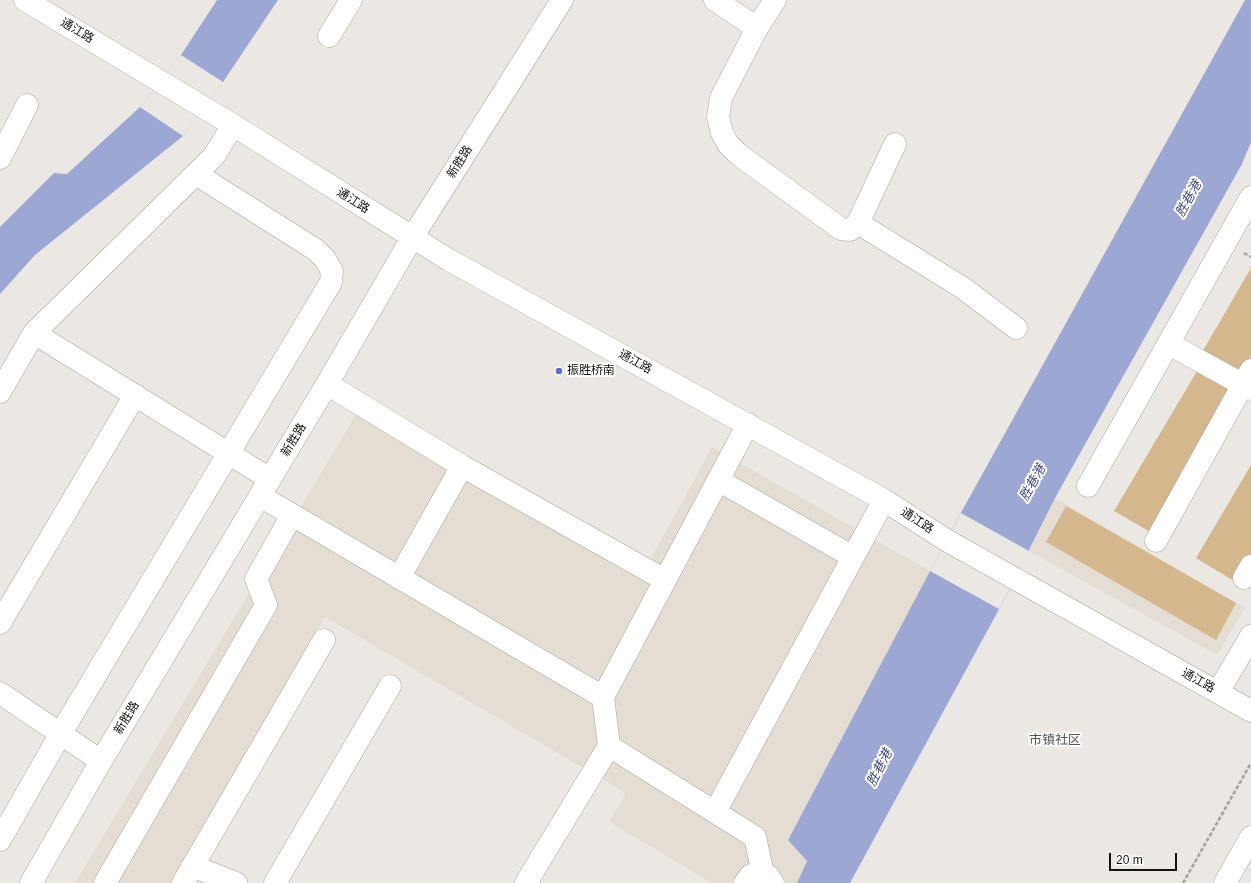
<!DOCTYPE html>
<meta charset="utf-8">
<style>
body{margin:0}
#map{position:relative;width:1251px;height:883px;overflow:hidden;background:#ebe8e4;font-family:Arial,sans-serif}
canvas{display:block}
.scale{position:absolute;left:1109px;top:853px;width:68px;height:18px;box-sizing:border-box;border:2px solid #131210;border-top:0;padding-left:5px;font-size:12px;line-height:14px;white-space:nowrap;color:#131210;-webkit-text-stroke:3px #fff;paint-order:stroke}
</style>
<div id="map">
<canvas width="1251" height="883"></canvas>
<div class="scale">20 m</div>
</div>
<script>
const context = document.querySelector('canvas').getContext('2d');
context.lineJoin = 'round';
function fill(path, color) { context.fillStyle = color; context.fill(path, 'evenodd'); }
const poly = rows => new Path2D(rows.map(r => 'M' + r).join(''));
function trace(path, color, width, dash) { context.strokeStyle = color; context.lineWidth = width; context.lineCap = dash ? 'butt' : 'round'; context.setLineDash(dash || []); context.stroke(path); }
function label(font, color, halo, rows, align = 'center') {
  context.font = font + ' Arial,"Noto Sans SC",sans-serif'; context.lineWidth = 4; context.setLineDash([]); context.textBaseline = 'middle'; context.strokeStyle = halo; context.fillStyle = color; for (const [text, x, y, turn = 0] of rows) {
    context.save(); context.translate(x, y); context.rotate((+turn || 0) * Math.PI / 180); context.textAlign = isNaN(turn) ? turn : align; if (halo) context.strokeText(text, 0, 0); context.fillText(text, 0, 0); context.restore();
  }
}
const built = poly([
 [366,398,649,562,712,447,930,571,788,839,807,861,797,883,712,883,609,822,626,793,325,617,175,883,75,883],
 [1055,498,1245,608,1217,655,1029,551]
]);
const water = poly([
 [217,0,278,0,223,82,183,136,35,255,0,294,0,227,54,173,67,174,140,107,181,55],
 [1245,0,1251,0,1251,142,1242,164,1055,498,1003,602,850,883,797,883,807,861,788,840,958,518]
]);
const pier = poly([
 [181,55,223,82,183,136,140,107],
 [961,513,1029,551,999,609,930,571]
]);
const building = poly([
 [1251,268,1251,357,1239,377,1201,354],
 [1200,366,1238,388,1152,533,1114,511],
 [1251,465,1251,553,1234,581,1196,558],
 [1066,506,1236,603,1216,640,1046,542]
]);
const path = poly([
 [1244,253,1251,257],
 [1183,883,1251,763]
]);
const minor = poly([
 [25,0,233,125,449,260,884,500,946,540,1251,711],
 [715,0,757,28],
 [775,0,757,28,721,98,718,117,722,133,728,144,739,155,841,229,850,230,858,223,895,144],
 [329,36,351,0],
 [0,158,27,105],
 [858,223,963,288,1016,328],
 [34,333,270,479],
 [1169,344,1251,389],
 [327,384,462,466,665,580],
 [0,392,34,333,214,156,233,125],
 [748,424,603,697,609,746,755,837,763,874],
 [718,480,853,557],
 [1088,486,1251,197],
 [260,496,603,697],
 [1156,541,1251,370],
 [399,578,462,466],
 [1244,578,1251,566],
 [0,623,135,395],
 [1218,692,1251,636],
 [0,693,101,761],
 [715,812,884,500],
 [0,840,61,733,331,282,332,271,325,259,316,250,196,174],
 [192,866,236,883],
 [31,883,101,761,327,384,412,238,562,0],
 [105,883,266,605,256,579,292,515],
 [183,883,324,640],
 [275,883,390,686],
 [526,883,609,746],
 [745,883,751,875,758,873,768,876,773,883]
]);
const major = poly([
 [1225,883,1251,837]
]);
const markers = [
 [559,371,4,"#5d69e1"]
];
const streetNames = [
 ["通江路",77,31,31],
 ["新胜路",460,162,-58],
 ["通江路",353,201,32],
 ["通江路",635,362,29],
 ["新胜路",294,440,-59],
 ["通江路",917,521,33],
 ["通江路",1198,681,29],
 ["新胜路",127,718,-59]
];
const poiNames = [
 ["振胜桥南",567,371]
];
const waterNames = [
 ["胜巷港",1189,199,-61],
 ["胜巷港",1033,483,-61],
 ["胜巷港",880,768,-63]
];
const neighbourhoodNames = [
 ["市镇社区",1055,740]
];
fill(built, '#e4ddd3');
fill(water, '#9da7d3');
fill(pier, '#ebe8e4');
fill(building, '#d5b78d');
trace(minor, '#a7a5a1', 23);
trace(major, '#a7a5a1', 23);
trace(path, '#a4a29e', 2.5, [4, 2]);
trace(minor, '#fff', 22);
trace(major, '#fff', 22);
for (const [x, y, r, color] of markers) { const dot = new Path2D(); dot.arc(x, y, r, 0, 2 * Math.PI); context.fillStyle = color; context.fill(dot); trace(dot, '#fff', 1.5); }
label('12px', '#131210', '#fff', streetNames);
label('12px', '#131210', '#fff', poiNames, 'left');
label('italic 13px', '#404983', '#fff', waterNames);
label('13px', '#565451', '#fff', neighbourhoodNames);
</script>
